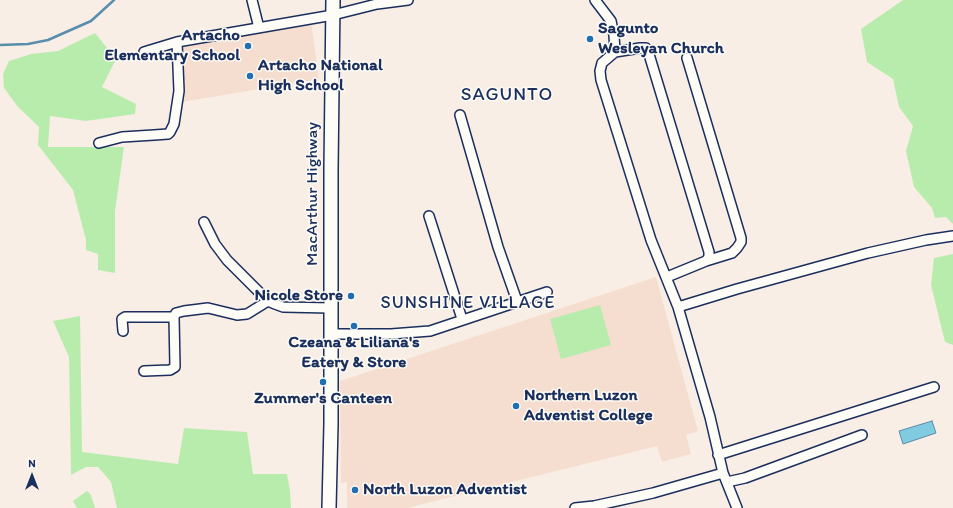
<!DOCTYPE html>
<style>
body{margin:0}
#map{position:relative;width:953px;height:508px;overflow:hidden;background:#f9eee5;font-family:Itim,sans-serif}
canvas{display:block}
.north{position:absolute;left:12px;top:456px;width:40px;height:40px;-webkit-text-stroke:3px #fdfcf7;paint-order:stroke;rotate:0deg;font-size:11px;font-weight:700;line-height:16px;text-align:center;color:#1b2f5e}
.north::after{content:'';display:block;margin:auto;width:14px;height:18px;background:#1b2f5e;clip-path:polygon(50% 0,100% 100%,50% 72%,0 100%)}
</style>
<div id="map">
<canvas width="953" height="508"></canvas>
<div class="north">N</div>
</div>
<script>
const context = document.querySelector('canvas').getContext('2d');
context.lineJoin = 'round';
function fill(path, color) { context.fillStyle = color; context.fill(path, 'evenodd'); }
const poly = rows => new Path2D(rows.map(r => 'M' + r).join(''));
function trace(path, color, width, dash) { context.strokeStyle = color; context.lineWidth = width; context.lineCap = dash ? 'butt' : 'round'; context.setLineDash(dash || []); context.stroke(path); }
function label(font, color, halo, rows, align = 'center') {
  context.font = font + ' Itim,sans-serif'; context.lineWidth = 3; context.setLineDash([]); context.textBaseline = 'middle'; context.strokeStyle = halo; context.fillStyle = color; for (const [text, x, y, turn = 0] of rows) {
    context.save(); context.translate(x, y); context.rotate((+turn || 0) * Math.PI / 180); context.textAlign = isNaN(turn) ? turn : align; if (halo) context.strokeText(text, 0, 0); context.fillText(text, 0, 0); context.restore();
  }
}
const built = poly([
 [311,21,319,79,182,102,179,49,184,44],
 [656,277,698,431,686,435,691,454,662,462,657,446,407,508,347,508,347,482,341,483,340,381]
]);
const green = poly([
 [903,0,953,0,953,224,946,217,935,218,932,208,914,187,906,151,913,126,899,107,893,79,867,62,861,29],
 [95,33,116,59,102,87,136,104,135,114,86,121,50,116,48,147,124,147,115,211,115,273,98,270,98,254,86,250,86,240,73,190,38,145,39,127,18,107,4,88,3,74,9,61,31,54,58,51],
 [953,254,953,345,945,342,931,285,934,258],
 [600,305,611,345,561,359,550,319],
 [80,316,82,452,178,464,184,428,247,432,253,474,287,474,290,491,291,508,117,508,111,482,98,467,86,467,71,475,69,357,53,321],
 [87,491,91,495,95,508,77,508,73,501]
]);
const water = poly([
 [932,421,936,433,903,444,899,431,932,421]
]);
const stream = poly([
 [0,45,28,44,48,40,91,21,114,0]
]);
const minor = poly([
 [252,0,259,28],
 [595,0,611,21,614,35,615,52,602,63,600,71,601,80,651,240,678,307,710,417,723,473,737,508],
 [144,52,177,42,333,15,377,4,408,0],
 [615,52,640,48,646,48,648,51,709,252,709,257,706,261,667,277],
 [687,58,741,238,741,242,737,248,732,253,706,261],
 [460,115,498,247,517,301],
 [99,143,122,137,154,135,168,134,170,132,174,124,179,91,177,42],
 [429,216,462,319],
 [204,222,215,244,227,260,268,301,275,304,283,307,331,308],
 [678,307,737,289,868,253,926,240,953,236],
 [123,331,122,319,125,317,174,317],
 [330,334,391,334,430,331,547,292],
 [144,371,170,370,175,367,174,317,176,313,184,311,208,308,237,315,247,314,268,301],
 [718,455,934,387],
 [727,482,745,478,862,435],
 [575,508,594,506,653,493,723,473]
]);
const highway = poly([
 [329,508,331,424,331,170,333,0]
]);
const markers = [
 [590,39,4,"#1f6fb2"],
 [248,46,4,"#1f6fb2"],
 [250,76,4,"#1f6fb2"],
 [351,296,4,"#1f6fb2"],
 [354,326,4,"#1f6fb2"],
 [323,382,4,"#1f6fb2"],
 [516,406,4,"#1f6fb2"],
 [355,490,4,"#1f6fb2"]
];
const poiNames = [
 ["Sagunto",598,29],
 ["Wesleyan Church",598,49],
 ["Artacho",240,36,"right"],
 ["Elementary School",240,56,"right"],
 ["Artacho National",258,66],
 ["High School",258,86],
 ["Nicole Store",343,296,"right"],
 ["Czeana & Liliana's",354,343,"center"],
 ["Eatery & Store",354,363,"center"],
 ["Northern Luzon",524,396],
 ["Adventist College",524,416],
 ["Zummer's Canteen",323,399,"center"],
 ["North Luzon Adventist",363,490]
];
const streetNames = [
 ["MacArthur Highway",313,194,-90]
];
const neighbourhoodNames = [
 ["SUNSHINE VILLAGE",468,303]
];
const quarterNames = [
 ["SAGUNTO",507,95]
];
fill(built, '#f5decf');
fill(green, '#b8ecad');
fill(water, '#80cbe0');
trace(water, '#588dac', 1);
trace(stream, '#588dac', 2.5);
trace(minor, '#1b2f5e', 12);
trace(highway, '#1b2f5e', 16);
trace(minor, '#fdfcf7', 9);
trace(highway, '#fdfcf7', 13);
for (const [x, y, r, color] of markers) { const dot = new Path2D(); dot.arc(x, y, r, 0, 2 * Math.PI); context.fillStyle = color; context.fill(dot); trace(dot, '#fdfcf7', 1.5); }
label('bold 17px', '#1b2f5e', '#fdfcf7', poiNames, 'left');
label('17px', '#1b2f5e', '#fdfcf7', streetNames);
context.letterSpacing = '1px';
label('18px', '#1b2f5e', '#fdfcf7', neighbourhoodNames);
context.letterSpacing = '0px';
context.letterSpacing = '1px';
label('19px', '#1b2f5e', '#fdfcf7', quarterNames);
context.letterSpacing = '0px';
</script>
